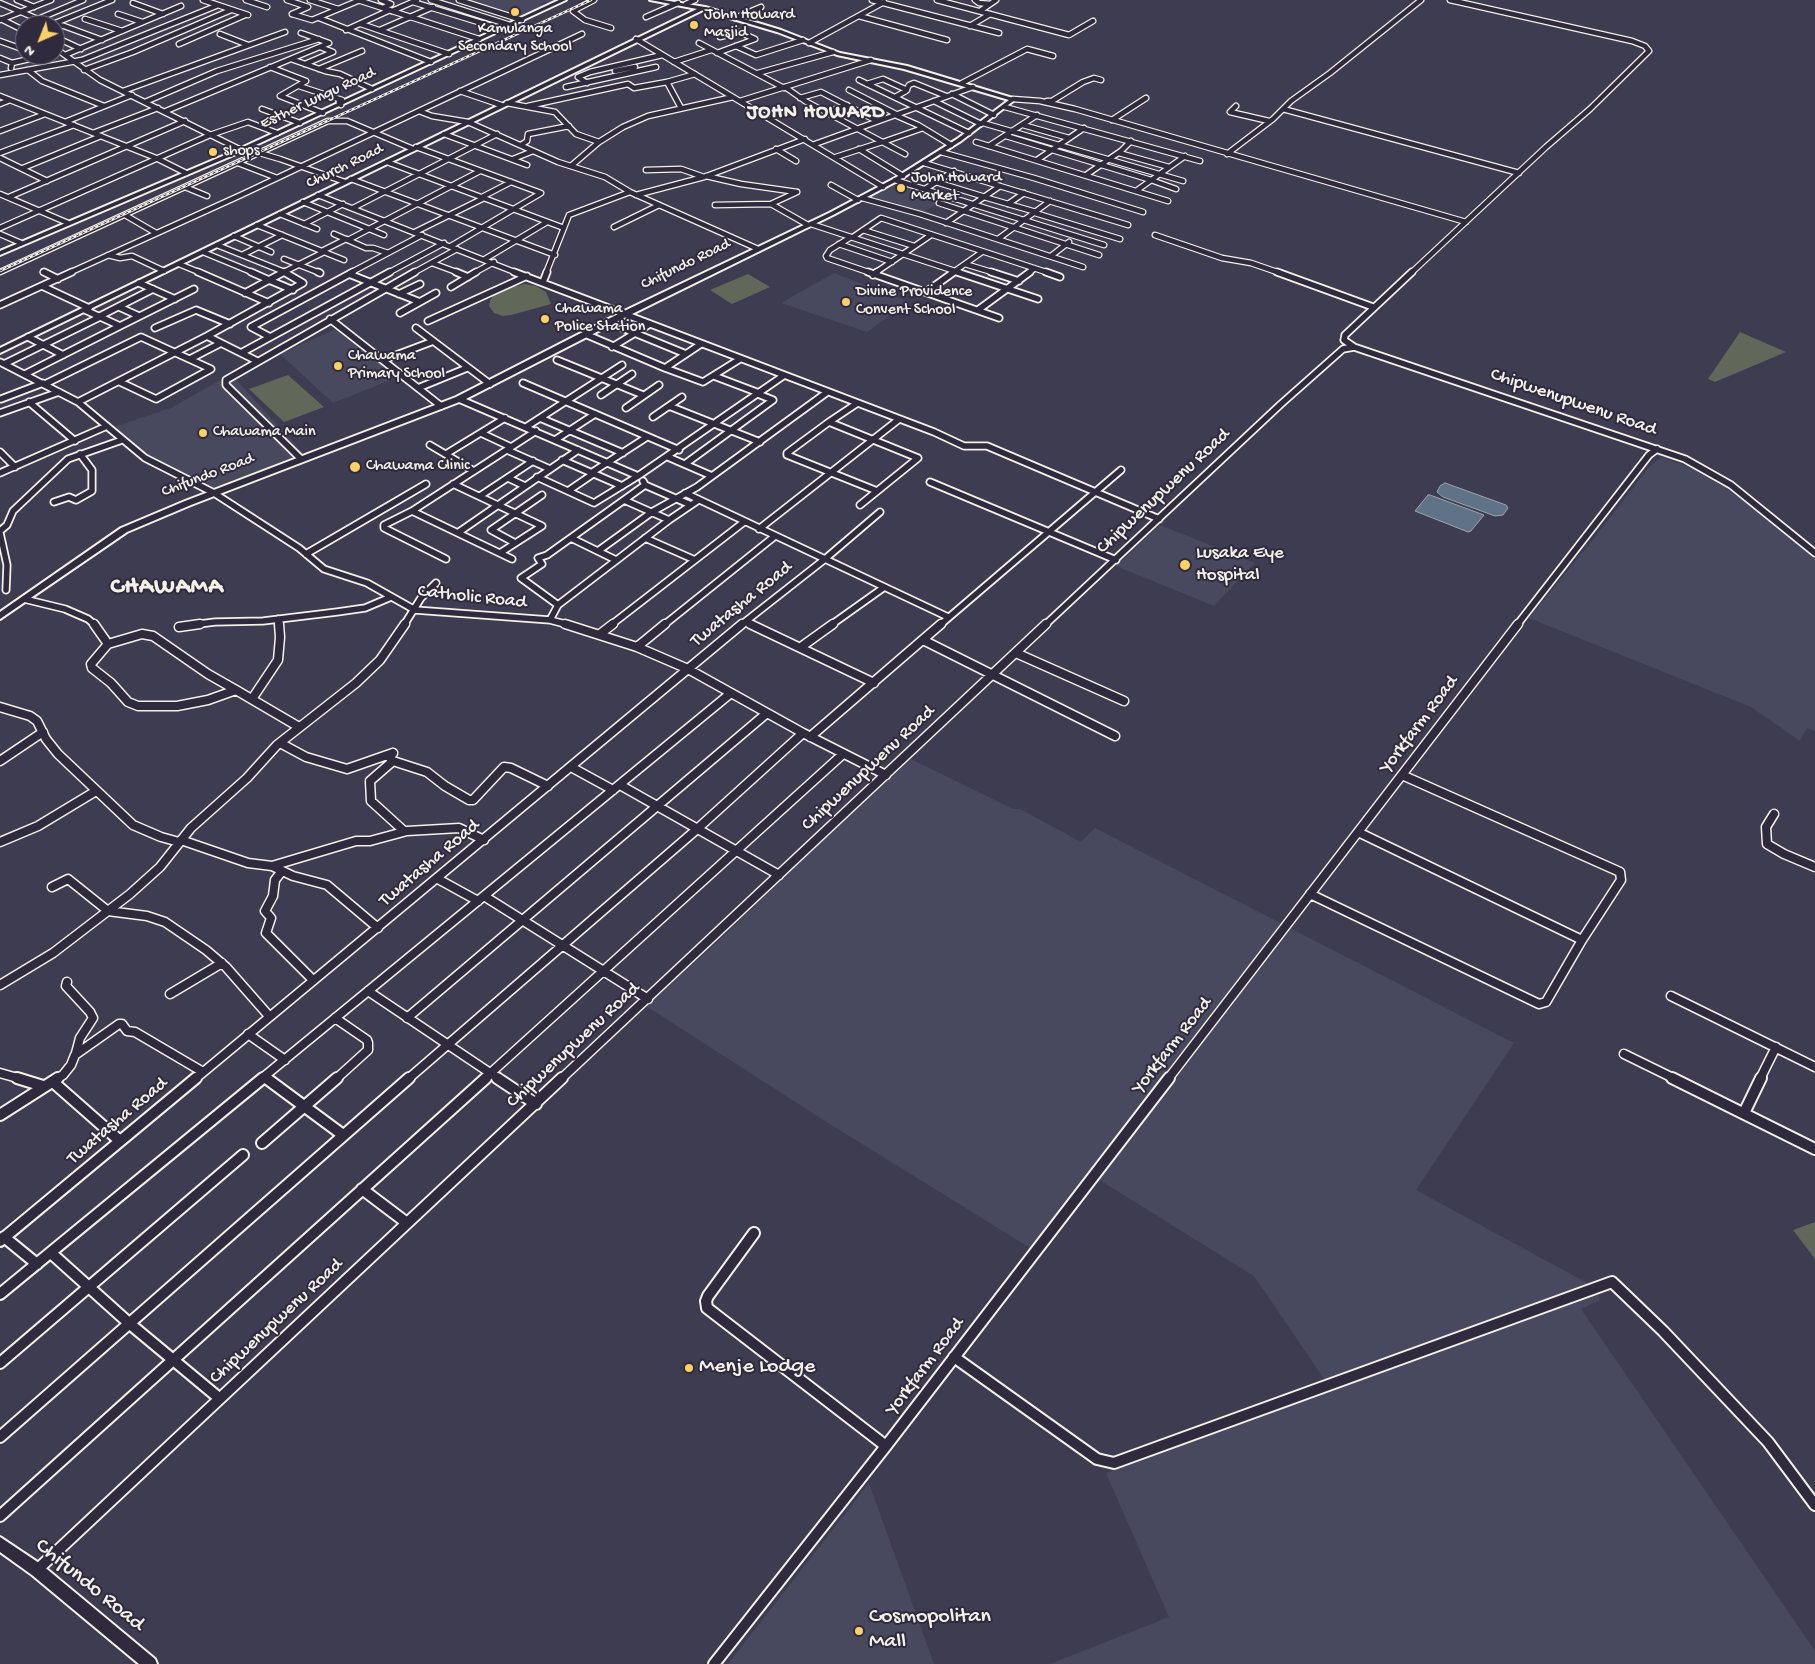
<!DOCTYPE html>
<style>
body{margin:0}
#map{position:relative;width:1815px;height:1664px;overflow:hidden;background:#3e3c50;font-family:"Gochi Hand",sans-serif}
canvas{display:block}
.north{position:absolute;left:15px;top:15px;width:50px;height:50px;box-sizing:border-box;background:#2f2a3d;border:1px solid #7e7a81;border-radius:50%;rotate:224deg;font-size:14px;font-weight:700;line-height:20px;text-align:center;color:#f4f1e8}
.north::after{content:'';display:block;margin:auto;width:18px;height:22px;background:#ffd166;clip-path:polygon(50% 0,100% 100%,50% 72%,0 100%)}
</style>
<div id="map">
<canvas width="1815" height="1664"></canvas>
<div class="north">N</div>
</div>
<script>
const context = document.querySelector('canvas').getContext('2d');
context.lineJoin = 'round';
function fill(path, color) { context.fillStyle = color; context.fill(path, 'evenodd'); }
const poly = rows => new Path2D(rows.map(r => 'M' + r).join(''));
function trace(path, color, width, dash) { context.strokeStyle = color; context.lineWidth = width; context.lineCap = dash ? 'butt' : 'round'; context.setLineDash(dash || []); context.stroke(path); }
function label(font, color, halo, rows, align = 'center') {
  context.font = font + ' "Gochi Hand",sans-serif'; context.lineWidth = 4; context.setLineDash([]); context.textBaseline = 'middle'; context.strokeStyle = halo; context.fillStyle = color; for (const [text, x, y, turn = 0] of rows) {
    context.save(); context.translate(x, y); context.rotate((+turn || 0) * Math.PI / 180); context.textAlign = isNaN(turn) ? turn : align; if (halo) context.strokeText(text, 0, 0); context.fillText(text, 0, 0); context.restore();
  }
}
const built = poly([
 [461,0,556,0,550,3,545,2,540,4,544,6,518,17],
 [896,180,947,197,921,214,865,197],
 [834,273,909,302,867,332,781,303],
 [338,328,398,377,333,403,280,354],
 [231,374,303,453,294,456,297,459,217,489,162,466,127,439,114,427,171,408],
 [1662,457,1693,469,1738,496,1815,557,1815,731,1807,728,1800,741,1751,707,1529,618,1588,546,1650,466],
 [1160,525,1255,563,1214,606,1116,566],
 [911,759,1013,809,1020,809,1081,842,1095,828,1514,1043,1416,1190,1589,1284,1601,1299,1581,1309,1815,1651,1815,1664,1050,1664,1169,1617,1106,1473,1331,1389,1254,1276,1093,1176,1035,1251,825,1121,646,1006,727,933,799,863],
 [869,1483,934,1664,728,1664]
]);
const green = poly([
 [748,274,770,287,732,304,710,290],
 [525,284,536,286,546,292,551,304,511,315,503,316,494,313,489,306,490,301,493,296,512,287],
 [1740,332,1786,352,1715,382,1708,379],
 [288,375,324,407,284,422,249,389],
 [1815,1222,1815,1259,1793,1230]
]);
const water = poly([
 [1445,483,1506,505,1508,508,1503,515,1495,516,1443,497,1437,492,1440,486,1445,483],
 [1428,495,1430,495,1484,515,1471,531,1468,532,1415,511,1428,495]
]);
const streetFar3 = poly([
 [17,0,34,7],
 [203,0,248,15],
 [246,0,267,7],
 [287,0,308,7,292,14],
 [310,0,338,9],
 [358,0,479,39],
 [381,0,391,4,383,8],
 [431,0,510,25],
 [459,0,522,20],
 [594,0,573,11,585,20,611,28],
 [872,0,999,33],
 [937,0,1069,35,1093,21],
 [975,0,979,3,990,4],
 [413,2,501,29],
 [0,3,47,23,64,26,102,40],
 [133,3,163,14],
 [686,4,695,0],
 [392,11,417,0],
 [980,11,996,0],
 [118,14,142,22],
 [292,14,312,20,360,0],
 [859,16,947,40],
 [646,17,678,3],
 [319,18,431,62],
 [735,18,761,7],
 [1,19,25,31],
 [38,19,83,0],
 [85,19,122,31],
 [0,20,51,0],
 [53,24,112,0],
 [361,24,449,54],
 [970,26,990,14],
 [346,30,390,10],
 [380,30,433,7],
 [220,34,248,45],
 [55,37,81,49],
 [636,39,883,187],
 [0,41,25,50],
 [699,43,784,88],
 [809,43,884,2],
 [179,44,245,15],
 [736,46,756,55,803,40],
 [55,48,100,80,241,150,246,149,280,159,345,182],
 [717,53,755,39,739,32,720,37],
 [65,55,181,6],
 [0,58,12,63,11,68],
 [291,59,325,71,340,74,372,89],
 [674,62,711,50],
 [12,63,38,57],
 [305,64,333,52,320,47],
 [270,67,306,81,280,96,323,113],
 [319,69,362,51],
 [28,70,42,81,104,106],
 [84,70,133,52,231,10],
 [615,71,635,67],
 [758,73,833,52],
 [0,75,82,60,216,6],
 [859,80,969,133],
 [587,83,578,77,590,72,662,55],
 [962,83,1027,49,1053,56],
 [867,84,883,79,907,90],
 [299,86,342,100,339,102,341,105],
 [566,87,656,67],
 [785,87,805,101,905,154],
 [849,90,896,114],
 [123,91,285,32],
 [460,91,501,105],
 [952,94,994,115],
 [0,96,156,158,186,173],
 [895,97,906,91,909,85,914,83,946,96],
 [800,98,821,92,877,121],
 [1013,99,1040,101,1075,109,1466,222],
 [740,101,871,60],
 [934,101,981,124],
 [1047,101,1052,101,1083,82,1094,78,1101,80],
 [145,102,217,71,319,39],
 [507,103,555,112,576,134,599,142,571,166],
 [0,104,10,100],
 [528,106,628,84,634,88,667,82],
 [1236,106,1230,112,1269,121],
 [1005,107,1200,161],
 [681,108,667,82,695,74],
 [262,109,300,123],
 [1283,109,1519,173],
 [166,111,329,43,301,33],
 [419,111,432,116,468,122,558,162,605,177,630,192,758,249],
 [827,112,847,105],
 [895,115,918,125,951,145],
 [1112,120,1146,98],
 [65,122,132,95],
 [983,123,1183,181],
 [1023,125,1069,138],
 [0,131,45,114],
 [93,133,158,108],
 [444,134,527,165],
 [210,135,248,122,277,133],
 [1006,136,1151,180],
 [599,142,623,127,648,116,733,97],
 [883,142,923,128],
 [976,142,1168,201],
 [815,144,973,87],
 [521,145,527,141,528,134,569,126],
 [989,146,1037,115],
 [416,147,541,193,451,246],
 [776,149,796,161],
 [859,149,903,176],
 [941,152,1034,178,1143,212],
 [0,153,74,125],
 [1119,153,1169,167],
 [1227,154,1273,119,1291,101,1330,73,1421,0],
 [836,157,882,142],
 [0,158,47,181],
 [513,159,533,151],
 [1037,160,1084,128],
 [387,162,564,228],
 [238,163,277,178],
 [924,163,1128,225],
 [23,168,101,136],
 [646,170,681,169,704,177],
 [1086,175,1121,151,1131,141],
 [706,176,741,184,797,192],
 [351,179,555,255],
 [895,180,1104,245],
 [1151,180,1176,189],
 [936,182,985,197],
 [831,185,858,200],
 [185,187,207,196],
 [925,189,954,171],
 [1136,191,1185,156],
 [0,194,68,223],
 [318,195,517,273],
 [636,195,704,177,805,139],
 [9,197,185,121],
 [482,197,511,182],
 [984,197,1036,212],
 [862,198,920,214,1083,267],
 [303,202,384,235],
 [939,203,1099,255],
 [771,204,797,192],
 [1008,204,1024,193],
 [715,205,771,204,808,225],
 [353,208,497,134],
 [1035,213,1120,239],
 [280,214,317,229],
 [125,215,156,233],
 [946,223,1000,186],
 [304,224,343,204],
 [811,224,961,273],
 [257,225,344,260],
 [614,227,659,205],
 [0,228,210,135],
 [863,230,914,246],
 [415,232,484,198],
 [0,234,21,243],
 [334,234,366,248,373,248,388,253],
 [1155,235,1222,258,1251,263,1280,273],
 [234,236,271,252],
 [851,237,830,250,826,256,827,258,871,273],
 [853,237,881,218,1049,273],
 [998,239,1050,201],
 [348,240,480,171],
 [839,244,892,262],
 [217,245,287,273],
 [322,251,346,239],
 [203,252,254,273],
 [108,255,120,258,132,256,164,271],
 [242,255,282,235],
 [1051,256,1069,242],
 [284,259,320,273],
 [485,259,547,222],
 [432,263,459,273],
 [179,264,201,273],
 [965,264,995,273],
 [0,272,328,121,347,121,413,149],
 [43,272,46,273],
 [69,273,241,195,582,34],
 [282,273,324,252],
 [350,273,422,235],
 [388,273,444,243],
 [413,273,457,249],
 [474,273,494,262],
 [546,273,569,215,630,192],
 [875,273,931,235],
 [952,273,982,252],
 [1028,273,1034,269],
 [1411,273,1546,147,1590,109,1649,51,1645,46,1632,41,1450,0]
]);
const streetFar2 = poly([
 [44,272,58,279],
 [198,272,269,303],
 [251,272,269,280,284,272],
 [318,272,320,273],
 [456,272,468,277],
 [514,272,934,432,964,446,987,446,1159,519],
 [868,272,999,318],
 [957,272,1038,299],
 [991,272,1019,281],
 [1046,272,1060,277],
 [1277,272,1373,307],
 [349,274,420,302],
 [873,275,877,272],
 [543,282,547,272],
 [139,283,175,299],
 [42,286,89,308],
 [451,287,476,272],
 [926,292,954,272],
 [245,293,269,280,293,290],
 [399,294,420,284],
 [0,305,72,272],
 [119,307,139,316],
 [978,310,1030,272],
 [400,313,436,293],
 [100,316,153,289],
 [330,319,441,406],
 [428,321,527,276],
 [120,326,194,289],
 [620,327,686,354],
 [155,328,196,310,230,324],
 [416,328,490,384],
 [585,334,665,368,701,344],
 [207,336,257,361],
 [28,337,63,355],
 [270,337,251,327,353,272],
 [612,347,650,324],
 [1354,347,1344,340,1345,335,1412,272],
 [241,353,390,272],
 [190,359,221,343],
 [383,360,431,342],
 [557,360,643,395],
 [0,362,78,402,145,458,214,493,299,548,324,569,367,583,415,610,550,620,569,625],
 [4,364,100,317],
 [665,368,703,382,740,359],
 [25,374,120,326,85,310],
 [714,376,759,393],
 [523,383,679,450],
 [45,384,141,337,211,369,156,399,120,382],
 [418,388,467,368],
 [601,395,632,374],
 [1,399,43,383],
 [459,399,638,476,783,376],
 [29,402,75,441],
 [78,402,207,336,303,283,284,272],
 [669,406,760,442],
 [626,408,659,385],
 [0,413,59,392],
 [653,417,682,397],
 [540,418,623,453],
 [829,422,856,404],
 [526,427,622,365],
 [481,433,511,447],
 [555,440,595,414],
 [430,445,474,471],
 [507,450,550,469],
 [0,452,15,467],
 [446,454,505,418],
 [668,457,712,476],
 [301,459,226,385,226,380,415,272],
 [562,460,622,486],
 [685,464,773,400,758,394],
 [0,473,107,426],
 [591,473,647,437],
 [537,477,594,503,638,476],
 [508,478,525,486],
 [643,481,645,485,691,505],
 [930,482,1116,560],
 [453,484,542,526,500,553],
 [568,491,593,474],
 [685,493,948,617],
 [480,496,533,461],
 [624,500,669,520],
 [54,502,69,497,76,500,92,491,92,470,80,454],
 [860,505,918,458,829,422,787,453,787,455,877,491],
 [412,511,536,431],
 [759,529,898,420],
 [0,531,7,525,13,511,68,459,122,440],
 [459,532,578,450],
 [0,533,7,565,6,590],
 [571,538,616,560],
 [645,538,695,560],
 [515,543,491,530,542,495],
 [598,551,652,512,697,487,826,393],
 [306,554,426,484],
 [446,559,384,528,384,525,412,511,512,559],
 [24,599,65,609,88,619,95,625],
 [558,605,521,578,542,564,538,558,547,555,645,485],
 [278,619,279,625],
 [550,620,558,605,669,520,697,501],
 [745,622,753,625],
 [191,625,215,622,263,621,337,612,365,608,391,597],
 [404,625,421,598,436,583],
 [611,625,744,522],
 [664,625,775,536],
 [741,625,825,559,880,512],
 [831,625,883,588],
 [940,625,1121,470],
 [1045,625,1281,404,1343,349,1354,347,1685,459,1731,485,1815,553],
 [1517,625,1649,455,1657,449]
]);
const streetFar1 = poly([
 [94,624,108,644],
 [565,624,637,647,688,669,803,733,886,775],
 [750,624,874,683],
 [179,627,200,624],
 [142,634,153,636,208,674,236,690,208,700,177,706,138,706,128,702,111,683,92,668,91,664,108,644,142,634],
 [600,634,613,624],
 [923,640,1115,736],
 [637,647,665,624],
 [801,647,833,624],
 [1016,653,1124,701],
 [236,690,299,727],
 [252,699,278,660,280,637,279,624],
 [0,707,30,716,37,721,46,739,58,754,133,825,161,837,179,842],
 [810,737,941,624],
 [280,743,306,757,347,769,393,753],
 [393,753,390,758,393,761,427,772,445,786,469,800,473,800,504,767,511,768,548,786],
 [0,761,43,732],
 [393,761,370,781,371,801,404,831],
 [571,767,613,790],
 [620,785,779,875],
 [1774,814,1766,827,1767,844,1784,854,1815,867],
 [1358,832,1582,940],
 [181,840,248,863,272,866,293,876,327,885,378,928],
 [0,842,38,826,96,791],
 [272,866,356,841,370,841,407,831,459,828,484,840],
 [282,871,275,880,273,896,265,911,271,918,266,933,313,980],
 [438,879,478,901],
 [52,887,68,879,108,911,147,916,165,922,206,950,226,967,269,1016],
 [1310,894,1539,1004,1546,1002,1582,940,1621,880,1620,872,1402,775],
 [484,896,648,999],
 [67,982,66,986,90,1012,93,1018,80,1038,76,1053],
 [0,985,53,953,130,894,160,867,191,828,247,778,277,745,356,683,380,660,405,624],
 [368,991,499,1079],
 [170,994,222,963],
 [1671,996,1815,1067],
 [335,1018,367,1040,368,1043,368,1050,336,1079],
 [407,1018,767,713],
 [248,1034,285,1060],
 [1624,1054,1675,1079],
 [0,1073,21,1079],
 [265,1077,268,1079],
 [56,1079,63,1075,71,1065,75,1055,119,1024,122,1024,127,1031,135,1032,203,1072],
 [195,1079,742,624],
 [261,1079,731,693],
 [408,1079,696,830,803,733],
 [484,1079,843,754],
 [561,1079,1046,624],
 [1168,1079,1518,624],
 [1760,1079,1776,1047]
]);
const street = poly([
 [17,1078,43,1086],
 [266,1078,343,1135],
 [497,1078,536,1104],
 [1672,1078,1815,1149],
 [53,1082,120,1141],
 [1744,1113,1761,1078],
 [0,1115,58,1078],
 [262,1143,337,1078],
 [362,1189,407,1223],
 [754,1233,708,1296,706,1301,707,1308,886,1446],
 [4,1237,37,1264],
 [0,1241,196,1078],
 [51,1253,130,1324,219,1398],
 [0,1294,263,1078],
 [954,1357,1097,1459,1114,1463,1612,1282,1663,1331,1768,1442,1815,1505],
 [0,1363,243,1155],
 [0,1437,409,1078],
 [0,1516,486,1078],
 [37,1570,562,1078],
 [714,1664,886,1446,1169,1078]
]);
const secondary = poly([
 [559,0,566,0,243,151,0,255,0,251,239,149,559,0],
 [650,0,663,0,705,7,781,30,840,53,907,66,1016,99,961,141,899,180,833,215,626,317,462,401,191,505,127,532,0,619,0,612,121,528,185,501,456,397,620,313,829,213,895,178,957,139,1009,100,904,69,837,55,777,32,703,10,0,353,0,348,697,9,650,0],
 [0,1537,42,1565,155,1659,157,1664,139,1664,32,1575,0,1552,0,1537]
]);
const rail = poly([
 [0,271,591,0]
]);
const markers = [
 [515,12,5,"#ffd166"],
 [694,25,5,"#ffd166"],
 [213,152,5,"#ffd166"],
 [901,188,5,"#ffd166"],
 [846,302,5,"#ffd166"],
 [545,319,5,"#ffd166"],
 [338,366,5,"#ffd166"],
 [203,433,5,"#ffd166"],
 [355,467,6,"#ffd166"],
 [1185,565,6,"#ffd166"],
 [689,1368,5,"#ffd166"],
 [859,1631,5,"#ffd166"]
];
const farPoinames = [
 ["John Howard",704,16],
 ["Masjid",704,34],
 ["Kamulanga",515,30,"center"],
 ["Secondary School",515,48,"center"],
 ["shops",223,152],
 ["John Howard",911,179],
 ["Market",911,197],
 ["Divine Providence",856,293],
 ["Convent School",856,311],
 ["Chawama",555,310],
 ["Police Station",555,328],
 ["Chawama",348,357],
 ["Primary School",348,375],
 ["Chawama Main",213,433],
 ["Chawama Clinic",366,467]
];
const farStreetnames = [
 ["Esther Lungu Road",318,99,-25],
 ["Church Road",345,167,-26],
 ["Chifundo Road",686,265,-26],
 ["Chifundo Road",208,476,-21]
];
const streetNames = [
 ["Chipwenupwenu Road",1573,403,19],
 ["Chipwenupwenu Road",1164,492,-43],
 ["Catholic Road",472,598,6],
 ["Twatasha Road",742,605,-39],
 ["Yorkfarm Road",1420,725,-53],
 ["Chipwenupwenu Road",869,769,-43],
 ["Twatasha Road",430,864,-40],
 ["Chipwenupwenu Road",574,1046,-43],
 ["Yorkfarm Road",1173,1046,-52],
 ["Twatasha Road",118,1122,-40],
 ["Chipwenupwenu Road",277,1322,-43],
 ["Yorkfarm Road",926,1367,-53]
];
const poiNames = [
 ["Lusaka Eye",1196,554],
 ["Hospital",1196,576]
];
const farDistrictnames = [
 ["JOHN HOWARD",816,114]
];
const nearPoinames = [
 ["Menje Lodge",699,1368],
 ["Cosmopolitan",869,1618],
 ["Mall",869,1643]
];
const nearStreetnames = [
 ["Chifundo Road",89,1586,39]
];
const districtNames = [
 ["CHAWAMA",167,588]
];
fill(built, '#48495e');
fill(green, '#616759');
fill(water, '#607386');
trace(water, '#9ba5ad', 1);
trace(streetFar3, '#f4f1e8', 7);
trace(streetFar2, '#f4f1e8', 9);
trace(streetFar1, '#f4f1e8', 11);
trace(street, '#f4f1e8', 14);
trace(secondary, '#f4f1e8', 4);
trace(streetFar3, '#2f2a3d', 4.5);
trace(streetFar2, '#2f2a3d', 5.5);
trace(streetFar1, '#2f2a3d', 8);
trace(street, '#2f2a3d', 10);
fill(secondary, '#2f2a3d');
trace(rail, '#f4f1e8', 2.5);
trace(rail, '#2f2a3d', 1, [3]);
for (const [x, y, r, color] of markers) { const dot = new Path2D(); dot.arc(x, y, r, 0, 2 * Math.PI); context.fillStyle = color; context.fill(dot); trace(dot, '#2f2a3d', 2); }
label('16px', '#f4f1e8', '#2f2a3d', farPoinames, 'left');
label('16px', '#f4f1e8', '#2f2a3d', farStreetnames);
label('19px', '#f4f1e8', '#2f2a3d', streetNames);
label('19px', '#f4f1e8', '#2f2a3d', poiNames, 'left');
context.letterSpacing = '1px';
label('bold 20px', '#f4f1e8', '#2f2a3d', farDistrictnames);
context.letterSpacing = '0px';
label('22px', '#f4f1e8', '#2f2a3d', nearPoinames, 'left');
label('22px', '#f4f1e8', '#2f2a3d', nearStreetnames);
context.letterSpacing = '1px';
label('bold 24px', '#f4f1e8', '#2f2a3d', districtNames);
context.letterSpacing = '0px';
</script>
